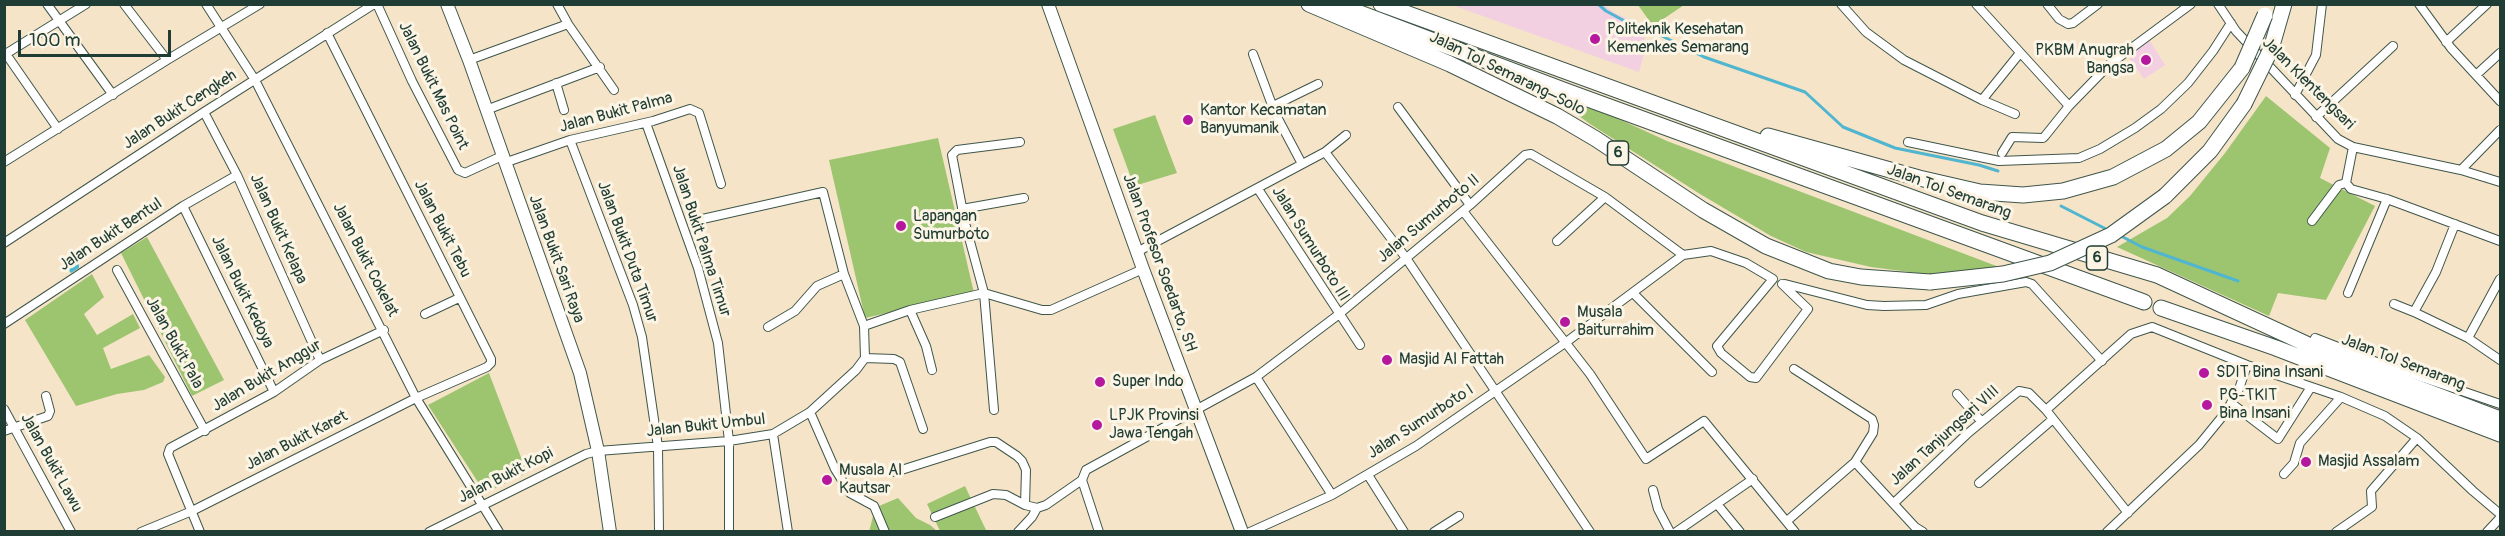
<!DOCTYPE html>
<meta charset="utf-8">
<style>
body{margin:0}
#map{position:relative;width:2505px;height:536px;overflow:hidden;background:#f6e4c9;font-family:Pangolin,sans-serif}
canvas{display:block}
.frame{position:absolute;inset:0;border:6px solid #1f3d34;pointer-events:none}
.scale{position:absolute;left:18px;top:30px;width:153px;height:27px;box-sizing:border-box;border:3px solid #1f3d34;border-top:0;padding-left:8px;font-size:18px;line-height:21px;white-space:nowrap;color:#1f3d34;-webkit-text-stroke:4px #fcf5e5;paint-order:stroke}
</style>
<div id="map">
<canvas width="2505" height="536"></canvas>
<div class="frame"></div>
<div class="scale">100 m</div>
</div>
<script>
const context = document.querySelector('canvas').getContext('2d');
context.lineJoin = 'round';
function fill(path, color) { context.fillStyle = color; context.fill(path, 'evenodd'); }
const poly = rows => new Path2D(rows.map(r => 'M' + r).join(''));
function trace(path, color, width, dash) { context.strokeStyle = color; context.lineWidth = width; context.lineCap = dash ? 'butt' : 'round'; context.setLineDash(dash || []); context.stroke(path); }
function label(font, color, halo, rows, align = 'center') {
  context.font = font + ' Pangolin,sans-serif'; context.lineWidth = 6; context.setLineDash([]); context.textBaseline = 'middle'; context.strokeStyle = halo; context.fillStyle = color; for (const [text, x, y, turn = 0] of rows) {
    context.save(); context.translate(x, y); context.rotate((+turn || 0) * Math.PI / 180); context.textAlign = isNaN(turn) ? turn : align; if (halo) context.strokeText(text, 0, 0); context.fillText(text, 0, 0); context.restore();
  }
}
const built = poly([
 [1452,5,1604,5,1615,13,1644,27,1645,50,1639,72],
 [2150,41,2165,65,2144,79,2127,55]
]);
const green = poly([
 [1638,5,1684,5,1653,26],
 [2266,96,2330,148,2320,178,2375,206,2326,300,2278,293,2269,316,2117,247,2167,218,2190,196,2225,153],
 [1580,105,1597,109,1667,141,1999,267,1933,275,1871,267,1806,252,1771,236,1700,194,1590,124,1575,113,1575,109],
 [1155,115,1177,173,1134,186,1113,129],
 [938,138,974,293,865,318,829,160],
 [147,237,224,380,192,396,121,253],
 [92,274,104,297,84,314,97,335,133,314,140,328,103,348,111,369,149,355,165,377,163,382,144,390,117,394,76,406,25,320],
 [489,373,527,473,485,493,428,405],
 [965,486,986,530,940,531,927,504],
 [898,498,916,518,930,525,937,531,869,532,873,516,879,506]
]);
const water = poly([
 [73,253,79,257,79,268,71,273,67,268,67,256]
]);
const stream = poly([
 [1598,4,1606,11,1634,26,1658,34,1704,57,1805,92,1843,127,1895,148,1979,165,1998,171],
 [2061,206,2108,230],
 [2119,235,2142,247,2238,281]
]);
const street = poly([
 [47,4,113,95],
 [124,4,167,60],
 [206,4,255,80,416,398,499,532],
 [377,4,412,81,458,170,465,173,502,156],
 [557,4,568,24,614,90],
 [1841,4,1866,32,1904,60,1982,100,2020,53],
 [1976,4,2069,106],
 [2047,4,2059,19,2068,24,2073,23,2098,4],
 [2218,4,2236,31,2338,139,2353,147,2461,170,2500,182],
 [2419,4,2451,48,2500,101],
 [2446,42,2487,4],
 [6,54,58,129],
 [1253,54,1275,113,1302,164],
 [4,55,86,4],
 [469,60,568,24],
 [2476,75,2500,53],
 [556,83,564,110],
 [2295,95,2316,55,2322,4],
 [1982,100,2015,114],
 [1273,106,1318,84],
 [1398,107,1470,205],
 [486,110,600,67],
 [204,112,237,175,320,360],
 [2316,117,2393,46],
 [646,123,698,268,718,343,729,441,729,532],
 [570,140,633,305,642,337,658,447,659,532],
 [1908,142,1999,161,2079,158,2100,149,2135,128,2161,109,2188,83,2213,51,2231,23],
 [2353,147,2346,183,2351,189,2387,199,2500,241],
 [1325,152,1346,135],
 [2002,153,2012,137,2043,138,2045,136,2069,106,2110,64,2191,4],
 [4,162,167,60,260,4],
 [504,163,570,140,653,121,690,109,699,113,721,184],
 [2461,170,2500,130],
 [1258,189,1360,345],
 [183,206,274,392],
 [962,209,1024,198],
 [1463,211,1590,374,1646,459,1704,421,1795,532],
 [698,220,823,192,844,274],
 [2312,221,2339,185,2346,183],
 [2455,224,2436,272,2414,312,2468,338,2500,360],
 [1557,241,1605,197],
 [4,243,204,112,374,4],
 [1137,252,1325,152,1406,258,1590,532],
 [117,270,205,431],
 [1785,284,1867,305,1884,306,1926,305,1958,294,2026,282,2032,284,2041,294,2102,361],
 [1633,293,1712,372],
 [2348,293,2387,199],
 [2394,304,2414,312],
 [910,310,926,346,932,370],
 [425,314,459,298],
 [4,324,183,206,237,175],
 [768,327,795,311,817,286,844,274,864,326],
 [2315,338,2374,361,2500,404],
 [2468,338,2500,279],
 [865,358,894,359,900,362,923,429],
 [1794,369,1872,419,1874,425,1873,433,1855,462],
 [1256,377,1332,495],
 [1957,394,1981,421],
 [2231,403,2278,439,2311,387],
 [4,409,71,532],
 [994,410,984,293,965,223,952,155,957,150,1020,142],
 [2046,410,2131,334,2152,327,2247,365,2341,397,2385,416,2417,438,2473,491,2500,514],
 [810,412,835,469,850,493,874,506,885,532],
 [4,431,48,416,50,411,46,396],
 [773,434,788,532],
 [895,472,990,442,996,442,1017,456,1022,461,1026,470,1025,505,1037,508,1046,505,1082,480],
 [2284,474,2294,463,2300,443,2341,397],
 [1368,475,1404,532],
 [1979,483,2053,419],
 [1653,490,1658,509,1670,532],
 [1894,503,1967,434,2019,391,2029,393,2046,410,2128,513],
 [1717,504,1740,532],
 [935,517,993,494,1006,495,1025,505],
 [1787,521,1855,462,1915,527,1923,532],
 [141,532,192,511,416,398,487,367,491,363,491,359,327,33],
 [200,532,168,454,170,448,274,392,320,360,384,330],
 [429,532,586,454,598,451,729,441,773,434,810,412,856,370,865,358,864,326,910,310,984,293,1042,310,1051,310,1143,269],
 [1018,532,1032,517,1037,508],
 [1099,532,1082,480,1086,470,1256,377,1338,315,1470,205,1525,155,1531,154,1605,197,1683,255],
 [1250,532,1332,495,1416,446,1565,343,1683,255,1711,251,1746,263,1773,279,1717,346,1721,353,1750,377,1756,378,1808,309,1782,284],
 [1434,532,1459,516],
 [1676,532,1753,479],
 [2107,532,2199,445,2226,412,2239,389,2247,365],
 [2336,532,2372,507,2371,491,2417,438],
 [2487,532,2500,518]
]);
const secondary = poly([
 [447,4,469,60,580,373,598,451,610,532],
 [1048,4,1143,269,1242,532]
]);
const highway = poly([
 [1309,4,1450,64,1557,116,1596,139,1703,210,1766,246,1829,271,1861,277,1930,282],
 [1336,4,1566,91,2144,302],
 [1381,4,1982,223,2157,275,2328,354,2500,419],
 [2271,49,2284,4],
 [1768,136,1919,178,1980,192,2023,195,2063,191,2113,177,2166,149,2199,122,2242,68],
 [2165,196,2210,151,2244,104],
 [2161,308,2276,348,2500,434]
]);
const highwayBridge = poly([
 [2242,68,2265,15],
 [2244,104,2271,49],
 [1930,282,2003,274,2050,263,2111,235,2165,196]
]);
const markers = [
 [1595,39,6,"#b5179e"],
 [2146,60,6,"#b5179e"],
 [1188,120,6,"#b5179e"],
 [901,226,6,"#b5179e"],
 [1565,322,6,"#b5179e"],
 [1387,360,6,"#b5179e"],
 [2204,373,6,"#b5179e"],
 [1100,382,6,"#b5179e"],
 [2207,405,6,"#b5179e"],
 [1097,425,6,"#b5179e"],
 [2306,462,6,"#b5179e"],
 [827,480,6,"#b5179e"]
];
const shields = [
 [1618,153,21],
 [2097,258,21]
];
const shieldNames = [
 ["6",1618,153],
 ["6",2097,258]
];
const poiNames = [
 ["Politeknik Kesehatan",1607,30],
 ["Kemenkes Semarang",1607,48],
 ["PKBM Anugrah",2134,51,"right"],
 ["Bangsa",2134,69,"right"],
 ["Kantor Kecamatan",1200,111],
 ["Banyumanik",1200,129],
 ["Lapangan",913,217],
 ["Sumurboto",913,235],
 ["Musala",1577,313],
 ["Baiturrahim",1577,331],
 ["Masjid Al Fattah",1399,360],
 ["SDIT Bina Insani",2216,373],
 ["Super Indo",1112,382],
 ["PG-TKIT",2219,396],
 ["Bina Insani",2219,414],
 ["LPJK Provinsi",1109,416],
 ["Jawa Tengah",1109,434],
 ["Masjid Assalam",2318,462],
 ["Musala Al",839,471],
 ["Kautsar",839,489]
];
const streetNames = [
 ["Jalan Tol Semarang–Solo",1507,74,26],
 ["Jalan Klentengsari",2308,84,45],
 ["Jalan Bukit Mas Point",433,86,64],
 ["Jalan Bukit Cengkeh",180,110,-33],
 ["Jalan Bukit Palma",616,113,-15],
 ["Jalan Tol Semarang",1949,192,20],
 ["Jalan Sumurboto II",1429,219,-40],
 ["Jalan Bukit Kelapa",278,229,66],
 ["Jalan Bukit Tebu",442,229,63],
 ["Jalan Bukit Bentul",111,235,-33],
 ["Jalan Bukit Palma Timur",701,241,72],
 ["Jalan Sumurboto III",1310,244,58],
 ["Jalan Bukit Duta Timur",627,252,70],
 ["Jalan Bukit Sari Raya",556,259,70],
 ["Jalan Bukit Cokelat",365,260,63],
 ["Jalan Profesor Soedarto, SH",1159,263,70],
 ["Jalan Bukit Kedoya",242,292,64],
 ["Jalan Bukit Pala",174,343,61],
 ["Jalan Tol Semarang",2403,363,21],
 ["Jalan Bukit Anggur",267,376,-31],
 ["Jalan Sumurboto I",1421,422,-33],
 ["Jalan Bukit Umbul",706,426,-6],
 ["Jalan Tanjungsari VIII",1945,436,-42],
 ["Jalan Bukit Karet",297,441,-27],
 ["Jalan Bukit Lawu",51,463,61],
 ["Jalan Bukit Kopi",506,476,-27]
];
fill(built, '#f2cfe1');
fill(green, '#9dc570');
fill(water, '#50b6cf');
trace(stream, '#50b6cf', 3);
trace(street, '#3f564a', 10);
trace(secondary, '#3f564a', 14);
trace(highway, '#3f564a', 17);
trace(street, '#fff', 8);
trace(secondary, '#fff', 12);
trace(highway, '#fff', 15);
trace(highwayBridge, '#3f564a', 17, []);
trace(highwayBridge, '#fff', 15);
for (const [x, y, r, color] of markers) { const dot = new Path2D(); dot.arc(x, y, r, 0, 2 * Math.PI); context.fillStyle = color; context.fill(dot); trace(dot, '#fcf5e5', 2); }
for (const [x, y, w] of shields) { const box = new Path2D(); box.roundRect(x - w / 2, y - 12, w, 24, 4.5); context.fillStyle = '#fcf5e5'; context.fill(box); trace(box, '#1f3d34', 1.5); }
label('bold 15px', '#1f3d34', null, shieldNames);
label('16px', '#1f3d34', '#fcf5e5', poiNames, 'left');
label('16px', '#1f3d34', '#fcf5e5', streetNames);
</script>
